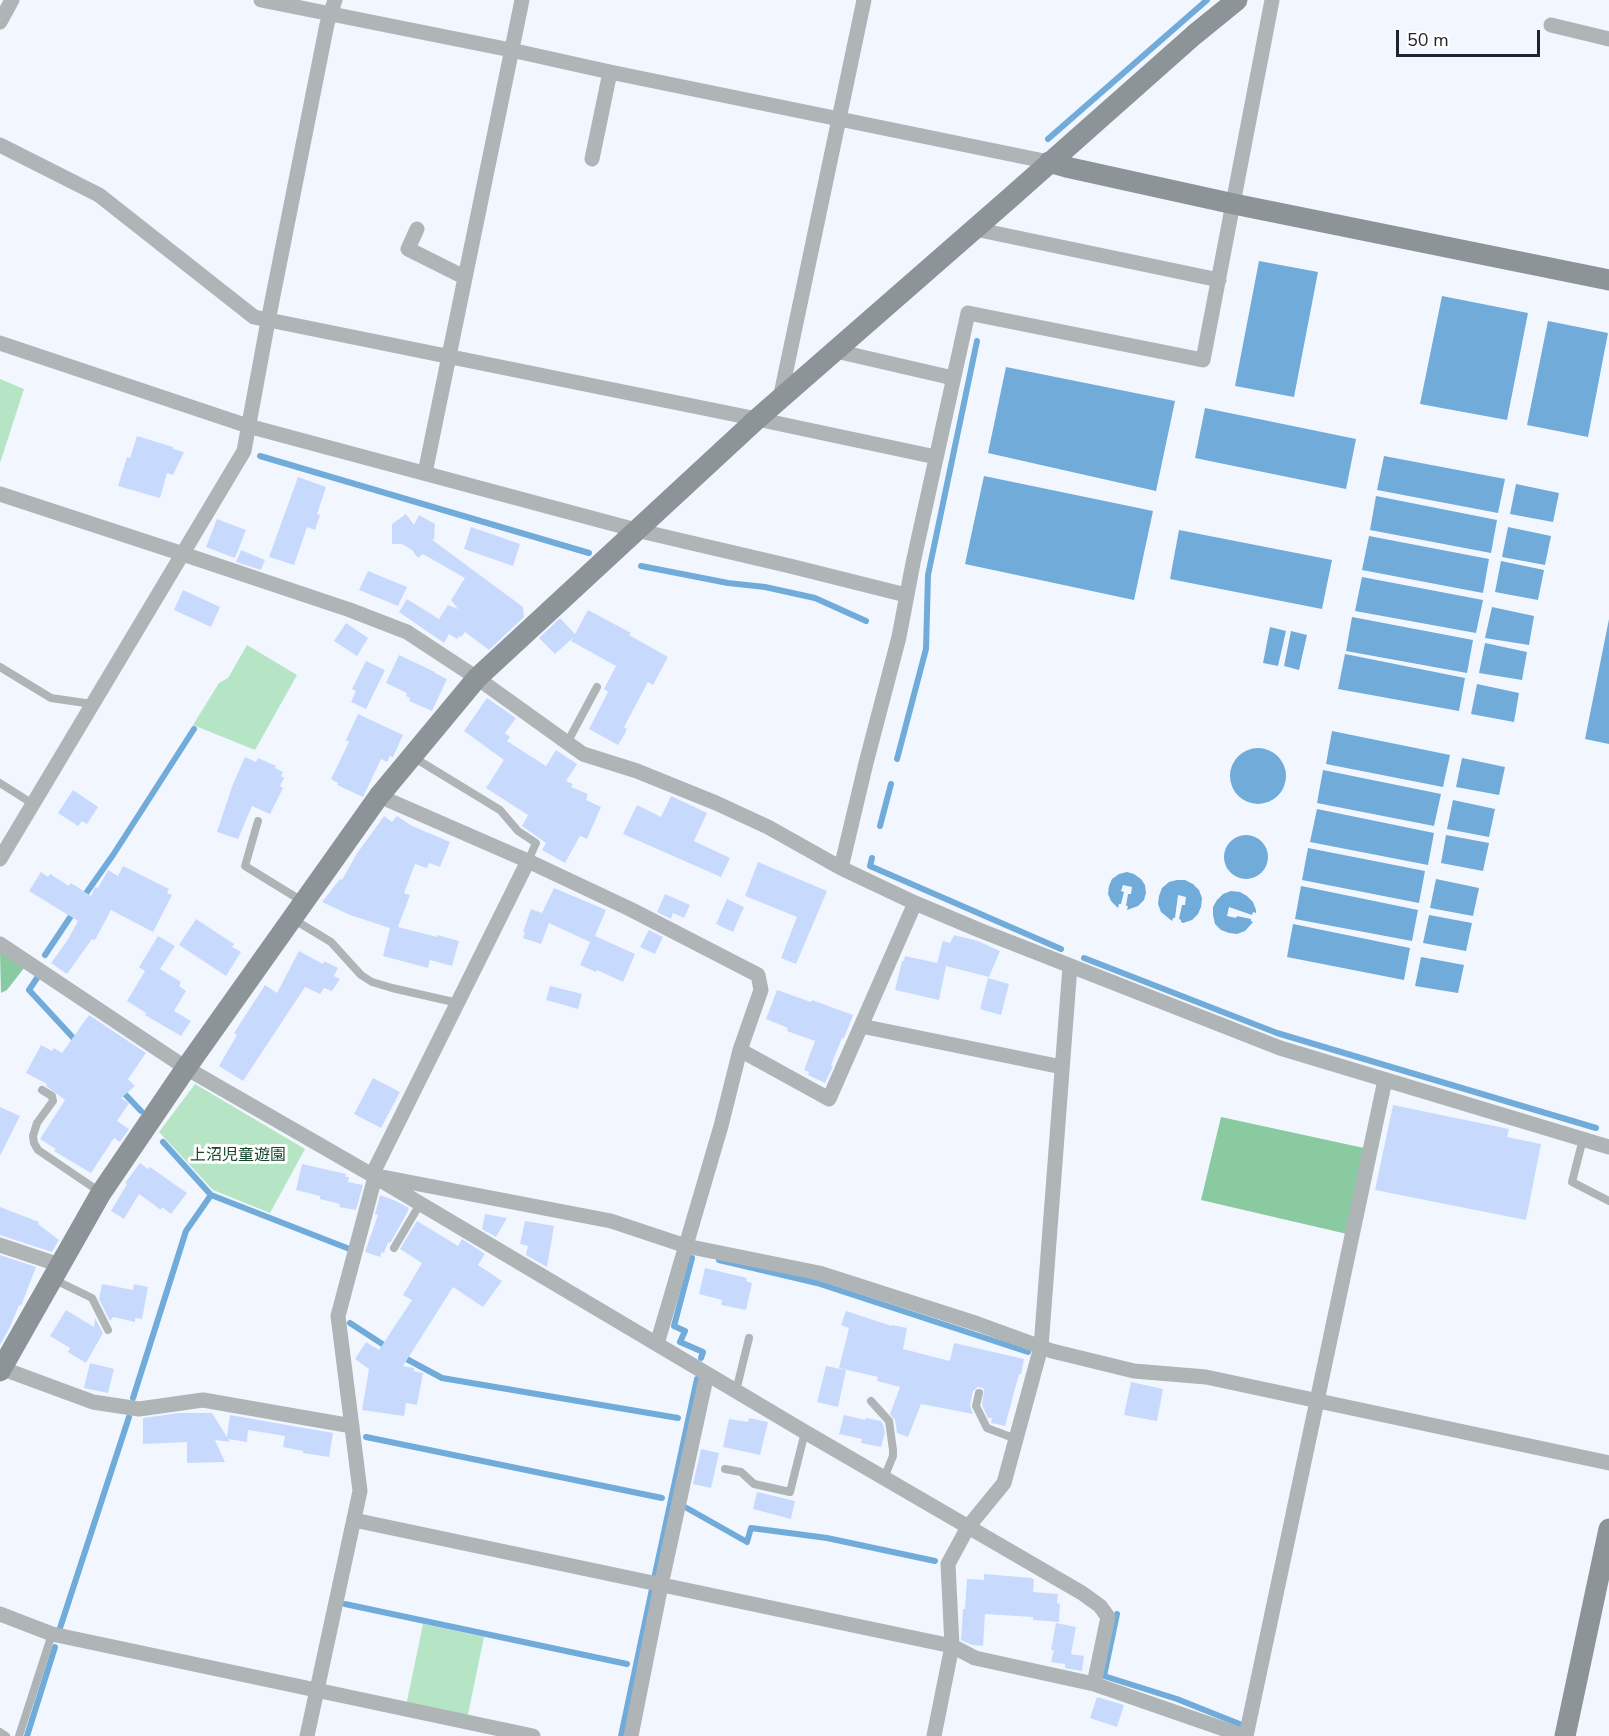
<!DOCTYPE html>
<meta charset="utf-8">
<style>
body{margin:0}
#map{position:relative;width:1609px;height:1736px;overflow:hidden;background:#f2f7ff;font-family:"Nunito Sans",sans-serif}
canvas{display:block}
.scale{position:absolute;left:1396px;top:30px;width:144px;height:27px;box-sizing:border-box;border:3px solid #222428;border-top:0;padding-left:8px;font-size:18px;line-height:21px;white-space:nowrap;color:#222428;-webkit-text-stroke:4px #fff;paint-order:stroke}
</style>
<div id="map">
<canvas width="1609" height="1736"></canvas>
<div class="scale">50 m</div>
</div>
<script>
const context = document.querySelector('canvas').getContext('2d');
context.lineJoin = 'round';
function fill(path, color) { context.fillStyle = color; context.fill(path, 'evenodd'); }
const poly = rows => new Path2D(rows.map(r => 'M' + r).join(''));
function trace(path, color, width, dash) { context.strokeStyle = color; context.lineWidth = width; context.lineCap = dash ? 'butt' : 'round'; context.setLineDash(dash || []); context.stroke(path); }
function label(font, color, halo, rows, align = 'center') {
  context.font = font + ' "Nunito Sans","Noto Sans JP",sans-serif'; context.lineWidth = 6; context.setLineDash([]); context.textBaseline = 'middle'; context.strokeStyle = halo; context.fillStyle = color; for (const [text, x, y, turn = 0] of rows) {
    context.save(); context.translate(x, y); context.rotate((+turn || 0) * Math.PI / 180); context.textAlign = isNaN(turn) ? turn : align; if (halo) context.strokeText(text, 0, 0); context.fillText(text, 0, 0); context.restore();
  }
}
const green = poly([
 [0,379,24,389,0,463],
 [247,645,297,675,255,750,193,725,219,683,228,678],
 [195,1084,305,1149,270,1213,213,1190,159,1132],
 [423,1624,484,1637,467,1719,406,1706]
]);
const forest = poly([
 [0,952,24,968,7,990,1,993],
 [1221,1117,1364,1148,1347,1234,1201,1200]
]);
const water = poly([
 [1259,261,1318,272,1294,397,1235,386],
 [1442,296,1528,313,1507,420,1420,404],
 [1548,321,1608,333,1588,437,1527,425],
 [1006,367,1175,401,1156,491,988,453],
 [1205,408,1356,439,1346,489,1195,458],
 [1384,456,1505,479,1498,513,1377,490],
 [984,476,1153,511,1134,600,965,564],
 [1516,484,1559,493,1553,522,1510,514],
 [1376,496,1497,520,1491,553,1370,530],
 [1508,527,1551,536,1545,565,1502,557],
 [1179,530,1332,560,1322,609,1170,579],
 [1369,536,1489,559,1483,593,1362,570],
 [1501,561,1544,570,1538,600,1495,592],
 [1362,577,1483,600,1476,633,1355,611],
 [1492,607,1534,616,1529,645,1485,638],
 [1352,617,1473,640,1467,673,1346,651],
 [1609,619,1609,744,1585,739],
 [1270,627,1286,631,1278,666,1263,663],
 [1291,631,1307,635,1299,670,1284,666],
 [1485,643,1527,652,1522,680,1479,673],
 [1345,654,1465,678,1459,711,1338,689],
 [1477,684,1519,693,1514,722,1471,714],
 [1332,731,1450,755,1443,787,1326,764],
 '1230 776a28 28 0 1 1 56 0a28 28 0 1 1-56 0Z',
 [1462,758,1505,767,1499,795,1456,787],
 [1323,770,1441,794,1434,826,1317,803],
 [1453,800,1495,809,1489,837,1447,829],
 [1317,809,1434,833,1428,865,1310,842],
 '1224 857a22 22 0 1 1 44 0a22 22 0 1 1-44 0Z',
 [1446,835,1489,843,1483,871,1441,863],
 [1308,848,1425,871,1419,903,1302,880],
 [1127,872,1134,874,1141,879,1145,885,1146,893,1144,900,1138,906,1127,910,1128,906,1126,906,1128,894,1131,894,1132,887,1123,885,1121,891,1124,892,1121,904,1119,904,1118,908,1111,901,1108,894,1109,886,1112,879,1119,874],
 [1436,879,1479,888,1473,916,1430,908],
 [1177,880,1185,880,1193,884,1199,890,1202,898,1201,907,1198,914,1192,920,1183,923,1181,922,1181,920,1179,919,1182,905,1185,905,1186,897,1178,895,1175,918,1173,918,1172,921,1161,912,1158,904,1159,896,1162,888,1169,882],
 [1301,886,1418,910,1412,941,1295,919],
 [1231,891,1240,892,1247,896,1253,902,1256,910,1256,913,1253,912,1252,915,1229,907,1227,916,1236,918,1237,916,1251,919,1251,921,1253,922,1245,931,1237,934,1229,933,1221,930,1215,924,1213,915,1213,907,1217,900,1223,894],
 [1429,915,1472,923,1466,951,1423,943],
 [1293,924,1410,948,1404,980,1287,957],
 [1421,957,1464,965,1458,993,1415,986]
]);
const stream = poly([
 [1048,139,1207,0],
 [260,456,589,553],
 [641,566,728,583,765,587,815,598,866,621],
 [897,759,926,649,928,575,977,341],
 [880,826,891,784],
 [872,858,870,866,1061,949],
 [82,899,113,855,194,729],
 [45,955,75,910],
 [1084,958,1277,1033,1596,1128],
 [37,978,29,990,78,1043],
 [121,1090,141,1111],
 [211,1195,347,1248],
 [692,1258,674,1326,685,1331,680,1342,703,1352,701,1358],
 [719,1260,817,1283,1028,1352],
 [350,1323,390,1349],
 [401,1356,442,1378,678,1418],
 [133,1398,186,1231,211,1195,163,1142],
 [366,1437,662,1498],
 [685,1507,747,1542,751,1528,827,1538,935,1561],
 [654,1579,697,1379],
 [345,1604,627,1664],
 [1117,1614,1104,1676,1177,1699,1242,1725],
 [60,1628,129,1417],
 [27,1736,55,1647],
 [621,1736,652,1589]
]);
const building = poly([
 [137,436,173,447,173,449,184,452,173,475,167,473,160,498,118,486,127,457,130,458],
 [298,477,326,487,317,514,320,515,315,530,307,527,294,565,269,557],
 [406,514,414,525,419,515,435,524,434,540,431,539,523,607,524,617,489,650,465,632,461,637,459,636,457,639,449,634,444,643,399,612,407,599,439,619,448,605,458,609,451,600,465,578,423,554,418,558,412,550,402,544,392,544,392,524],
 [217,519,246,530,235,558,206,547],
 [471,527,520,544,513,566,464,549],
 [241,550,265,560,261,570,236,562],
 [368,571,407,587,398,606,359,590],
 [183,590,220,607,211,627,174,610],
 [588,610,631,633,629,635,668,657,653,685,648,682,624,727,627,729,625,732,626,732,618,745,589,729,608,692,604,689,616,666,571,641,574,637,555,654,539,638,560,618,575,634],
 [346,623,368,638,357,656,334,641],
 [399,655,435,672,435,673,447,679,432,711,409,701,410,698,406,696,407,693,386,683],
 [366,661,385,670,366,709,351,702,356,691,352,689],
 [487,698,516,718,505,733,510,737,507,741,546,766,556,750,577,764,566,781,573,784,571,787,588,794,586,800,601,807,587,839,580,836,565,863,542,850,546,843,522,826,528,815,486,788,504,760,464,731],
 [358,714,403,735,393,757,390,756,387,762,381,759,363,797,337,785,338,783,331,779,349,742,346,740],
 [245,757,256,762,258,758,276,766,275,768,283,772,281,776,284,778,280,786,283,788,270,814,252,806,238,839,217,832,233,784],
 [73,790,98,807,87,824,82,821,78,826,58,813],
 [671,796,707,813,694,841,730,858,721,877,623,834,637,805,661,817],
 [384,816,392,822,397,816,412,826,450,842,440,867,429,863,427,868,415,864,404,893,410,895,398,927,437,937,437,935,459,941,452,966,430,960,428,968,383,956,390,928,350,915,322,902,340,879,342,880,356,855],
 [758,862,827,891,796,964,781,958,797,917,745,896],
 [123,866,169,889,167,893,172,895,153,932,111,910,95,940,92,939,67,974,51,963,67,941,78,921,29,891,41,872,48,877,50,874,69,886,71,883,91,896,95,887,98,888,108,870,118,876],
 [554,888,606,910,595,936,635,954,623,982,597,970,596,972,580,965,590,942,549,923,541,944,523,938,525,932,523,932,531,909,542,913],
 [665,894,690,905,684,918,673,913,671,919,657,912],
 [727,899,744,907,733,932,716,924],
 [196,919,234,944,232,947,241,952,226,976,179,945],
 [649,930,663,937,655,954,640,947],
 [954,935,978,941,1000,951,989,977,946,966,939,1000,895,990,902,961,904,961,905,956,937,963,943,941,950,943],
 [158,936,175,946,160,969,181,982,179,986,186,991,174,1011,191,1021,181,1036,145,1015,146,1013,127,1001,145,971,139,967],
 [299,951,323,964,324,961,338,968,334,976,340,979,332,991,324,988,320,994,305,987,243,1081,219,1066,237,1035,234,1033,265,985,277,993],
 [988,978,1009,984,1001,1015,980,1009],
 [550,986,582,994,578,1009,546,1000],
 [777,990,811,1002,812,1000,853,1015,844,1038,842,1038,831,1065,833,1066,825,1083,808,1075,809,1072,804,1070,815,1041,787,1031,788,1028,766,1019],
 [89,1015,146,1053,128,1079,135,1086,121,1098,129,1103,117,1121,129,1129,120,1142,114,1138,91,1173,54,1151,56,1149,40,1139,65,1100,46,1086,47,1084,26,1073,41,1045,52,1051,54,1048,62,1053],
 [373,1078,400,1092,381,1128,354,1114],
 [1393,1105,1509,1129,1507,1137,1541,1144,1526,1220,1375,1190],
 [0,1107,20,1116,0,1156],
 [140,1163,148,1169,150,1167,187,1193,171,1214,162,1207,161,1210,139,1194,124,1219,111,1211,127,1184,125,1183],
 [302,1164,346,1174,345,1177,349,1177,348,1182,363,1185,356,1210,339,1207,340,1204,320,1199,320,1196,296,1190],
 [380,1195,396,1201,409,1208,406,1215,390,1243,388,1242,384,1253,382,1252,380,1257,365,1252,378,1215,375,1214],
 [0,1207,39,1222,38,1224,59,1240,52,1252,0,1235],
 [485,1214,507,1218,496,1237,482,1229],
 [417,1221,458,1246,462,1239,485,1254,478,1265,502,1281,483,1307,453,1287,403,1366,414,1368,414,1371,423,1373,417,1405,406,1403,404,1416,362,1410,369,1369,355,1359,366,1342,379,1350,412,1300,403,1295,422,1263,400,1249],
 [525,1221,554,1226,547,1267,526,1255,528,1246,520,1244],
 [0,1255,36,1267,21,1306,19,1305,10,1327,0,1345],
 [705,1268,747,1278,746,1281,752,1283,746,1310,721,1305,722,1300,699,1294],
 [102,1284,133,1290,134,1284,148,1287,142,1319,135,1318,135,1322,113,1317,110,1321,99,1299],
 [66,1310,94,1327,95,1318,103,1333,86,1363,68,1352,70,1348,50,1336],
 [846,1311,892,1326,892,1325,907,1328,903,1349,950,1361,954,1343,1024,1359,1021,1374,1019,1374,1005,1426,991,1423,992,1418,988,1418,982,1405,984,1391,983,1388,978,1387,973,1391,970,1405,973,1414,921,1404,908,1437,897,1433,895,1420,890,1414,900,1387,877,1381,878,1377,839,1368,849,1328,841,1325],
 [90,1363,114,1369,108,1393,84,1388],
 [826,1366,846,1370,838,1407,817,1402],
 [1131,1382,1163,1389,1157,1421,1124,1415],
 [179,1413,212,1413,227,1437,230,1415,333,1433,329,1457,303,1453,303,1451,283,1447,285,1436,248,1430,247,1442,228,1439,230,1442,215,1440,225,1462,187,1463,187,1442,143,1444,143,1418],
 [844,1415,865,1420,866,1418,881,1421,883,1424,885,1433,881,1447,861,1443,862,1439,839,1434],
 [749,1418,768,1422,760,1455,723,1447,729,1419,748,1422],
 [701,1449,719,1453,711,1488,693,1484],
 [757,1492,795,1501,791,1519,753,1509],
 [984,1574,1032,1578,1032,1579,1034,1579,1033,1592,1058,1594,1057,1603,1060,1604,1059,1622,1033,1620,1033,1617,985,1614,983,1646,972,1645,961,1640,963,1609,965,1609,967,1579,984,1580],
 [1056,1623,1076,1627,1071,1654,1084,1656,1082,1671,1065,1668,1065,1664,1051,1662,1054,1650,1051,1650],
 [1097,1697,1124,1705,1117,1727,1090,1718]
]);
const lane = poly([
 [0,667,51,698,92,704],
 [567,743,597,687],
 [413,757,500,810,518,831,536,843,528,861],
 [0,783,33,804],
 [258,821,245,866,302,901],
 [293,919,331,942,361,975,372,982,392,988,458,1003],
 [42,1090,52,1096,53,1101,37,1123,33,1136,34,1143,38,1150,100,1192],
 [1583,1139,1572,1182,1609,1201],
 [394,1248,420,1204],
 [53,1279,92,1298,108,1330],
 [736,1391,749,1338],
 [979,1393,976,1406,987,1428,1016,1439],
 [871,1401,889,1421,893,1450,893,1456,884,1478],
 [725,1469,741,1472,754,1484,790,1492,805,1432],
 [0,1732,6,1736],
 [19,1736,52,1634]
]);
const street = poly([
 [261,0,511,50,610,72,1049,162],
 [0,22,12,0],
 [1551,25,1609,39],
 [0,145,99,195,254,317,757,419,936,457],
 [592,159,610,72],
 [417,229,408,249,464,277],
 [975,229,1219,280],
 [0,343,248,426,636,530,790,566,906,595],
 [836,351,953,378],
 [780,399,864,0],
 [425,473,522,0],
 [0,494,183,554,350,610,407,632,477,678,583,754,637,771,716,803,768,827,841,868,915,903,979,930,1280,1048,1609,1147],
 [379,796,528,861,630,909,758,975,761,990,740,1050,721,1126,657,1344],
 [0,859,244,451,268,321,327,24,335,0],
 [528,861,372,1175,805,1432,1082,1593,1100,1606,1108,1617,1094,1684],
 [841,868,866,763,899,637,913,563,968,313,1203,360,1272,0],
 [0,944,186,1068,372,1175,611,1221,686,1246,819,1273,978,1324,1052,1351,1134,1371,1206,1377,1609,1463],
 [861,1026,1062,1067],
 [740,1050,829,1099,915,903],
 [0,1245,60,1265],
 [1,1368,93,1402,139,1409,203,1400,352,1426],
 [354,1520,952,1646,975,1658,1094,1684,1244,1736],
 [0,1614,52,1634,533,1736],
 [307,1736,360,1491,338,1316,375,1177],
 [631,1736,661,1585,707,1374],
 [934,1736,952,1646,948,1564,968,1527,1004,1483,1041,1347,1070,966],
 [1246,1736,1385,1080]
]);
const secondary = poly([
 [1049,162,1066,167,1234,204,1609,280],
 [0,1371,101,1193,186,1068,379,796,477,678,757,419,1010,198,1194,35,1237,0],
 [1565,1736,1609,1529]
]);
const parkNames = [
 ["上沼児童遊園",238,1156]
];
fill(green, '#b5e5c4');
fill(forest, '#89caa0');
fill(water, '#70abd9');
trace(stream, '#70abd9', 6);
fill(building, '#c7dafe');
trace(lane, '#afb4b6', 8);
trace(street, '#afb4b6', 15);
trace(secondary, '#8c9497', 21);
label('16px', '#14462a', '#fff', parkNames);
</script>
